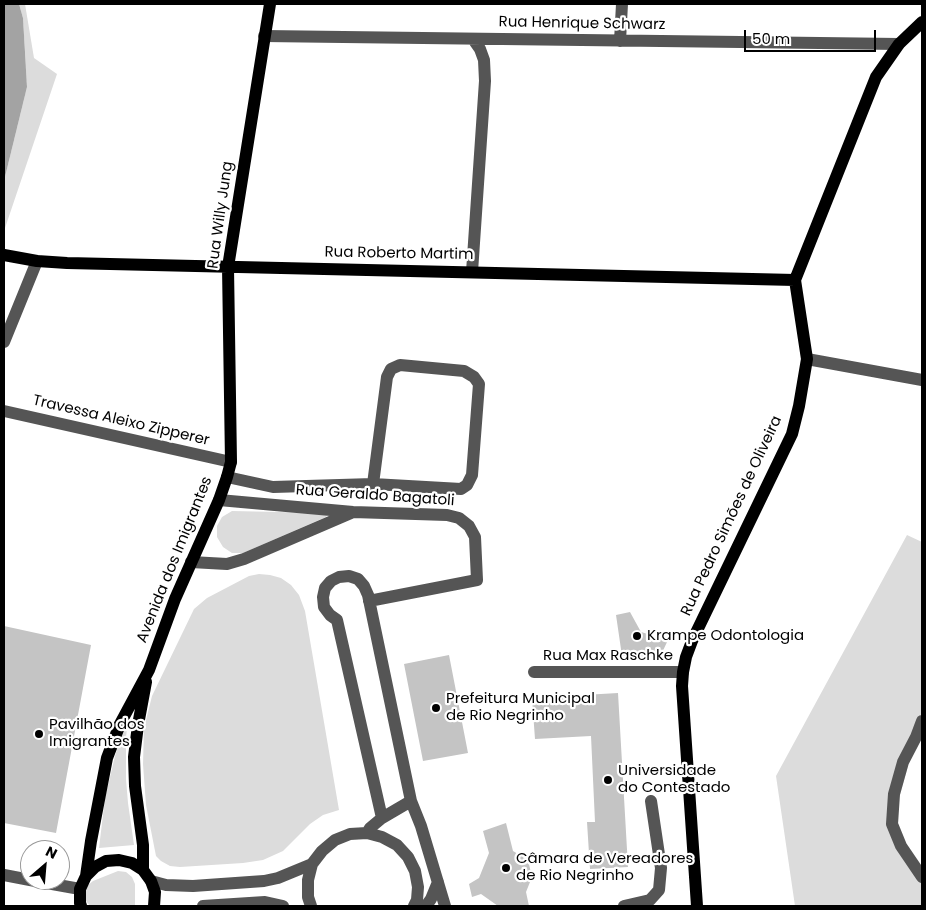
<!DOCTYPE html>
<meta charset="utf-8">
<style>
body{margin:0}
#map{position:relative;width:926px;height:910px;overflow:hidden;background:#fff;font-family:Poppins,sans-serif}
canvas{display:block}
.frame{position:absolute;inset:0;border:5px solid #000;pointer-events:none}
.north{position:absolute;left:20px;top:840px;width:50px;height:50px;box-sizing:border-box;background:#fff;border:1px solid #999;border-radius:50%;rotate:27deg;font-size:14px;font-weight:700;line-height:20px;text-align:center;color:#000}
.north::after{content:'';display:block;margin:auto;width:18px;height:22px;background:#000;clip-path:polygon(50% 0,100% 100%,50% 72%,0 100%)}
.scale{position:absolute;left:744px;top:30px;width:132px;height:22px;box-sizing:border-box;border:2px solid #000;border-top:0;padding-left:6px;font-size:15px;line-height:18px;white-space:nowrap;color:#000;-webkit-text-stroke:4px #fff;paint-order:stroke}
</style>
<div id="map">
<canvas width="926" height="910"></canvas>
<div class="frame"></div>
<div class="north">N</div>
<div class="scale">50 m</div>
</div>
<script>
const context = document.querySelector('canvas').getContext('2d');
context.lineJoin = 'round';
function fill(path, color) { context.fillStyle = color; context.fill(path, 'evenodd'); }
const poly = rows => new Path2D(rows.map(r => 'M' + r).join(''));
function trace(path, color, width, dash) { context.strokeStyle = color; context.lineWidth = width; context.lineCap = dash ? 'butt' : 'round'; context.setLineDash(dash || []); context.stroke(path); }
function label(font, color, halo, rows, align = 'center') {
  context.font = font + ' Poppins,sans-serif'; context.lineWidth = 4.5; context.setLineDash([]); context.textBaseline = 'middle'; context.strokeStyle = halo; context.fillStyle = color; for (const [text, x, y, turn = 0] of rows) {
    context.save(); context.translate(x, y); context.rotate((+turn || 0) * Math.PI / 180); context.textAlign = isNaN(turn) ? turn : align; if (halo) context.strokeText(text, 0, 0); context.fillText(text, 0, 0); context.restore();
  }
}
const green = poly([
 [19,4,25,4,34,58,57,74,4,231,4,181,27,87,23,18],
 [232,511,324,513,327,515,326,517,243,553,232,553,223,547,217,537,217,526,222,517],
 [907,535,922,542,922,721,916,737,892,824,922,877,922,906,795,906,776,776],
 [259,574,270,575,281,578,291,585,299,595,305,611,339,810,323,815,310,824,283,851,263,860,243,863,180,867,170,866,161,861,156,856,146,805,143,764,144,728,152,696,194,609,207,598,249,576],
 [129,712,126,737,126,779,128,803,134,845,99,848,105,798,115,756],
 [118,871,126,872,132,877,135,884,135,906,90,906,86,901,85,894,87,886,93,881]
]);
const water = poly([
 [4,4,19,4,23,18,27,87,4,181]
]);
const building = poly([
 [630,612,641,632,668,640,660,657,622,656,616,615],
 [4,626,91,645,56,833,4,823],
 [449,655,468,753,423,761,404,664],
 [618,693,628,867,590,869,587,822,595,822,591,736,535,739,532,698],
 [506,823,513,851,528,860,532,877,526,892,529,906,498,906,481,894,472,897,469,884,479,878,489,853,483,831]
]);
const minor = poly([
 [264,36,899,44],
 [620,41,622,4],
 [472,272,485,81,484,60,480,49,473,39],
 [4,342,37,261],
 [807,359,922,380],
 [4,411,231,462],
 [227,477,273,487,373,484,461,489,467,485,472,475,479,384,474,377,464,371,400,365,391,369,387,377,373,484],
 [219,500,353,512,447,515,459,518,469,526,475,537,477,580,369,601],
 [191,562,227,564,244,559,351,513],
 [534,672,683,672],
 [922,721,916,737,903,762,894,794,892,824,901,846,922,877],
 [382,818,337,620,330,615,324,607,323,597,325,588,331,581,339,577,349,576,358,579,364,586,368,595,411,801,421,826,445,906],
 [367,833,370,828,382,818,411,801],
 [4,875,30,880],
 [30,880,80,889],
 [151,881,166,885,193,886,264,881,278,878,312,864],
 [203,906,265,902,283,906],
 [311,906,308,897,308,880,312,864,322,851,335,840,350,834,367,833,382,837,397,845,408,857,415,871,418,887,417,900,414,906],
 [426,906,431,899,438,882],
 [624,906,650,900,659,890,661,868,651,801]
]);
const major = poly([
 [4,255,37,261,67,263,795,280],
 [146,682,138,725,134,757,135,786,143,845,143,870,151,881,155,892,154,906],
 [86,876,91,841,107,758,120,724,149,670,175,599,219,500,227,477,231,462,228,267,270,4],
 [81,906,80,903,80,889,86,876,95,867,106,861,119,860,132,863,143,870],
 [697,906,682,686,683,672,686,657,692,641,792,434,799,406,807,359,795,280,876,77,899,44,922,22]
]);
const markers = [
 [637,636,5,"#000"],
 [436,708,5,"#000"],
 [39,734,5,"#000"],
 [608,780,5,"#000"],
 [506,868,5,"#000"]
];
const streetNames = [
 ["Rua Henrique Schwarz",582,24,1],
 ["Rua Willy Jung",221,215,-82],
 ["Rua Roberto Martim",399,254,1],
 ["Travessa Aleixo Zipperer",121,421,13],
 ["Rua Geraldo Bagatoli",375,496,4],
 ["Rua Pedro Simões de Oliveira",732,516,-65],
 ["Avenida dos Imigrantes",175,560,-68],
 ["Rua Max Raschke",608,656]
];
const poiNames = [
 ["Krampe Odontologia",647,636],
 ["Prefeitura Municipal",446,699],
 ["de Rio Negrinho",446,716],
 ["Pavilhão dos",49,725],
 ["Imigrantes",49,742],
 ["Universidade",618,771],
 ["do Contestado",618,788],
 ["Câmara de Vereadores",516,859],
 ["de Rio Negrinho",516,876]
];
fill(green, '#dcdcdc');
fill(water, '#a3a3a3');
fill(building, '#c4c4c4');
trace(minor, '#555', 12);
trace(major, '#000', 12);
for (const [x, y, r, color] of markers) { const dot = new Path2D(); dot.arc(x, y, r, 0, 2 * Math.PI); context.fillStyle = color; context.fill(dot); trace(dot, '#fff', 2); }
label('15px', '#000', '#fff', streetNames);
label('15px', '#000', '#fff', poiNames, 'left');
</script>
